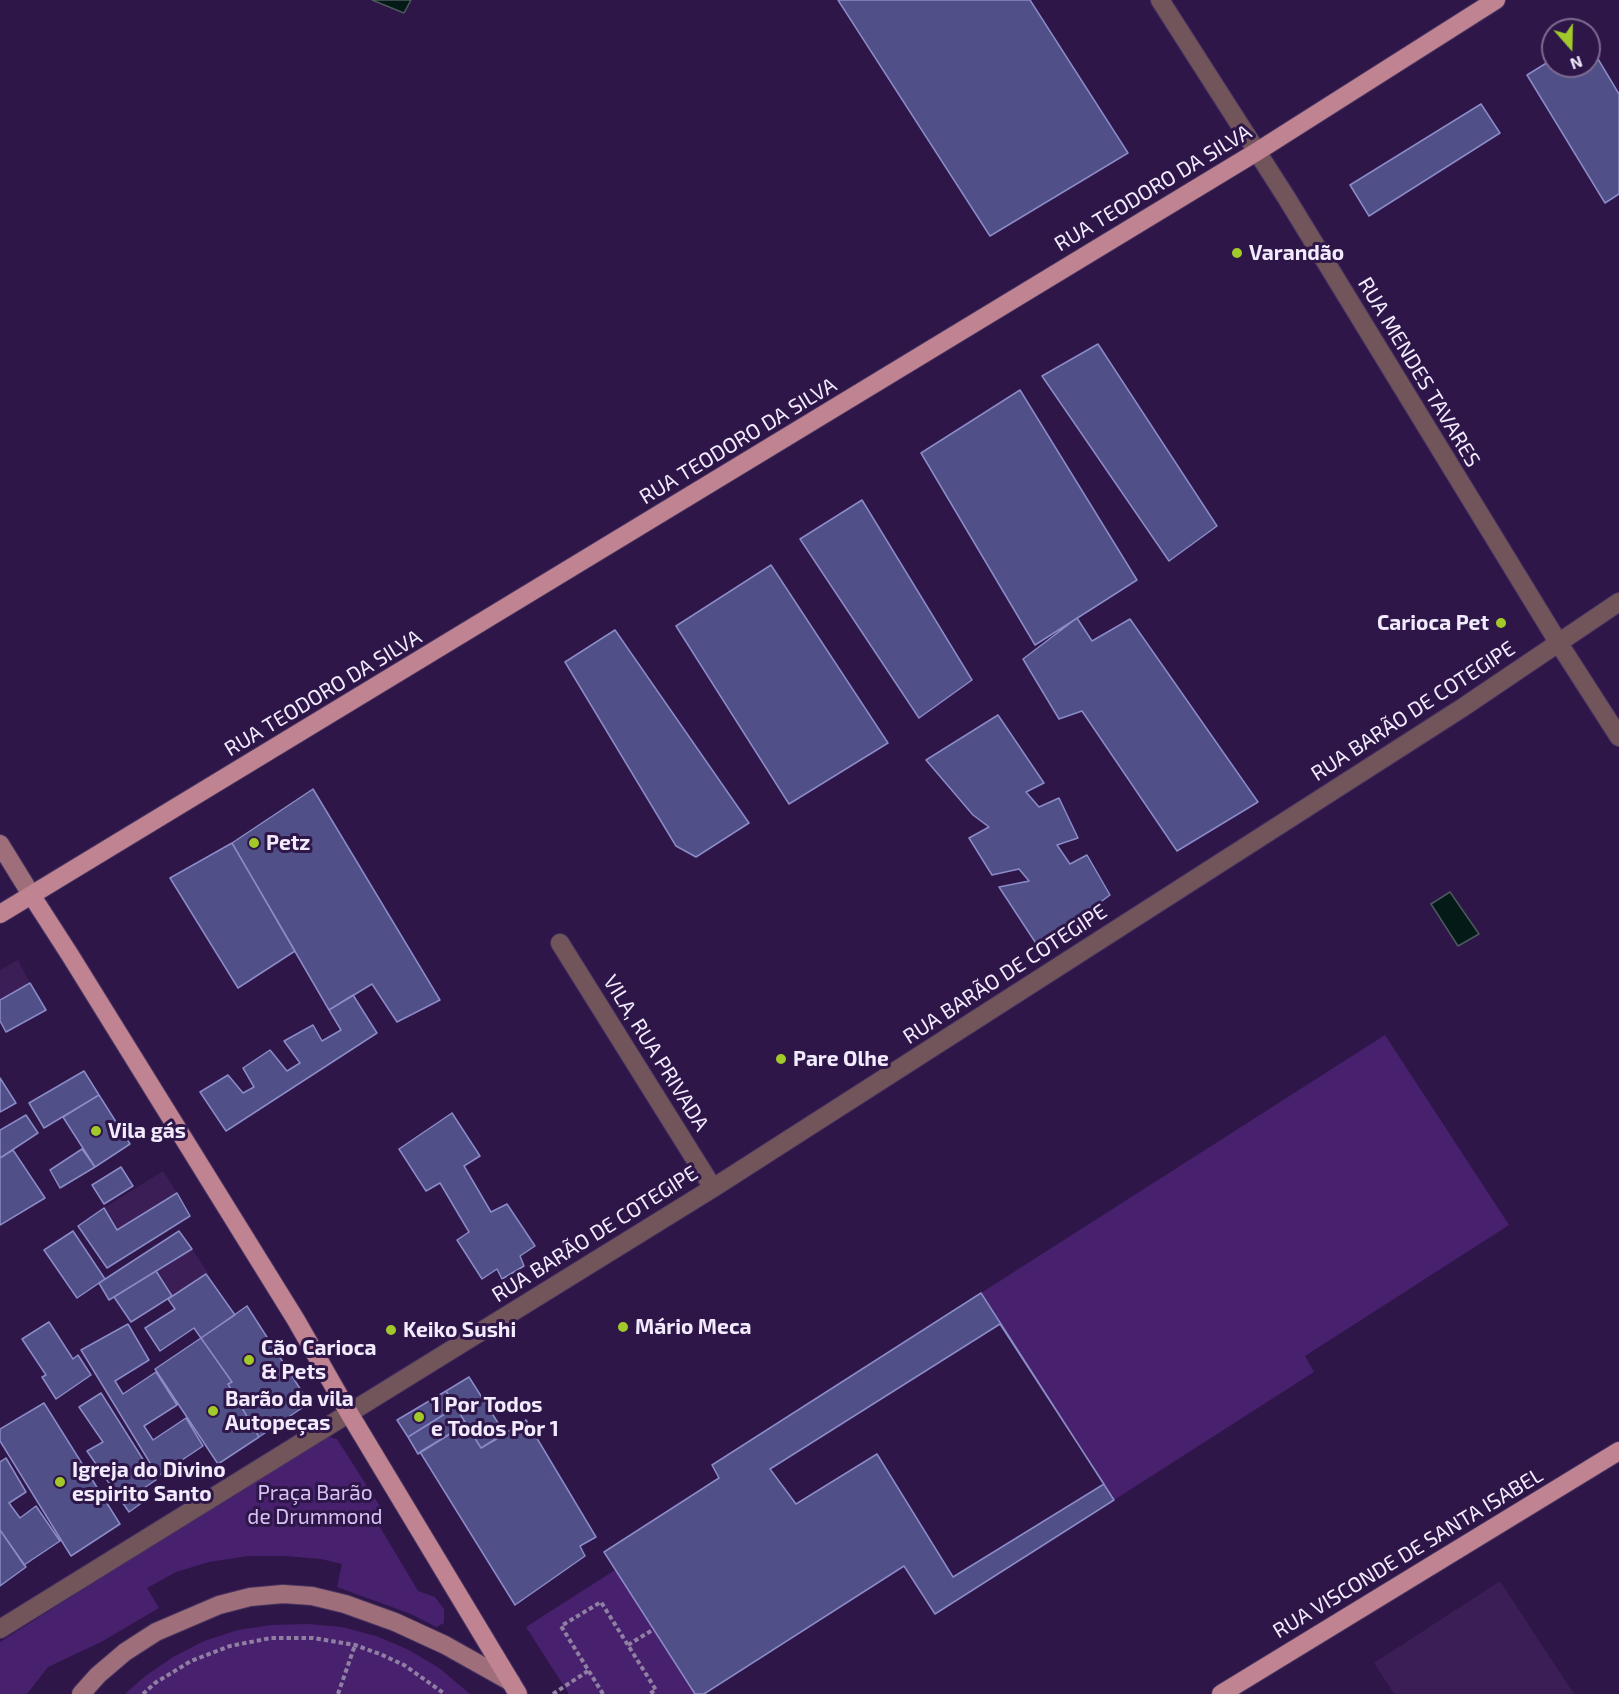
<!DOCTYPE html>
<meta charset="utf-8">
<style>
body{margin:0}
#map{position:relative;width:1619px;height:1694px;overflow:hidden;background:#2e1648;font-family:"Exo 2",sans-serif}
canvas{display:block}
.north{position:absolute;left:1541px;top:18px;width:60px;height:60px;box-sizing:border-box;background:#2e1648;border:2px solid #7c6b91;border-radius:50%;rotate:160deg;font-size:16px;font-weight:700;line-height:24px;text-align:center;color:#f2ebfe}
.north::after{content:'';display:block;margin:auto;width:21px;height:27px;background:#a1c92a;clip-path:polygon(50% 0,100% 100%,50% 72%,0 100%)}
</style>
<div id="map">
<canvas width="1619" height="1694"></canvas>
<div class="north">N</div>
</div>
<script>
const context = document.querySelector('canvas').getContext('2d');
context.lineJoin = 'round';
function fill(path, color) { context.fillStyle = color; context.fill(path, 'evenodd'); }
const poly = rows => new Path2D(rows.map(r => 'M' + r).join(''));
function trace(path, color, width, dash) { context.strokeStyle = color; context.lineWidth = width; context.lineCap = dash ? 'butt' : 'round'; context.setLineDash(dash || []); context.stroke(path); }
function label(font, color, halo, rows, align = 'center') {
  context.font = font + ' "Exo 2",sans-serif'; context.lineWidth = 6; context.setLineDash([]); context.textBaseline = 'middle'; context.strokeStyle = halo; context.fillStyle = color; for (const [text, x, y, turn = 0] of rows) {
    context.save(); context.translate(x, y); context.rotate((+turn || 0) * Math.PI / 180); context.textAlign = isNaN(turn) ? turn : align; if (halo) context.strokeText(text, 0, 0); context.fillText(text, 0, 0); context.restore();
  }
}
const built = poly([
 [18,960,30,983,0,1000,0,970],
 [163,1171,177,1193,117,1230,104,1208],
 [192,1249,208,1273,172,1296,156,1271],
 [1500,1581,1574,1694,1394,1694,1374,1663]
]);
const green = poly([
 [1385,1035,1509,1225,1305,1356,1314,1372,1114,1500,981,1293],
 [324,1436,337,1439,381,1508,377,1522,418,1591,435,1597,444,1609,444,1623,436,1627,411,1614,337,1587,342,1564,321,1559,285,1556,248,1556,209,1562,176,1572,147,1588,159,1608,101,1642,48,1667,27,1694,0,1694,0,1642],
 [615,1570,695,1694,569,1694,526,1627],
 [308,1624,342,1627,376,1636,409,1650,439,1668,470,1694,125,1694,144,1677,173,1657,204,1641,238,1630,272,1625]
]);
const water = poly([
 [372,0,411,0,404,13,372,0],
 [1450,892,1479,934,1458,946,1431,904,1450,892]
]);
const building = poly([
 [838,0,1030,0,1128,153,990,236,838,0],
 [1589,44,1619,94,1619,194,1605,203,1527,75,1553,59,1553,66,1589,66,1589,44],
 [1481,104,1500,133,1369,216,1350,185,1481,104],
 [1098,344,1217,526,1169,561,1042,376,1098,344],
 [1020,390,1137,580,1035,645,921,453,1020,390],
 [862,500,972,680,919,718,800,539,862,500],
 [771,565,888,743,789,804,676,626,771,565],
 [1077,618,1092,641,1130,619,1258,802,1177,851,1082,711,1059,719,1023,659,1077,618],
 [615,630,749,823,696,857,676,846,565,662,615,630],
 [998,715,1044,783,1026,792,1039,807,1059,798,1078,838,1057,845,1070,864,1087,855,1110,895,1039,948,999,887,1029,881,1019,869,992,875,969,838,989,827,973,815,926,760,998,715],
 [313,789,440,1000,397,1022,372,984,329,1010,232,843,313,789],
 [232,843,295,951,238,988,170,878,232,843],
 [30,983,46,1010,6,1032,0,1021,0,1000,30,983],
 [353,995,377,1033,226,1131,200,1092,228,1075,243,1093,254,1087,243,1068,270,1050,287,1071,300,1063,284,1041,313,1025,322,1041,341,1030,329,1010,353,995],
 [84,1071,99,1095,44,1128,29,1103,84,1071],
 [0,1078,16,1103,0,1112,0,1078],
 [99,1095,130,1144,95,1167,63,1117,99,1095],
 [452,1113,480,1156,464,1166,491,1212,507,1204,535,1246,520,1256,524,1266,502,1279,497,1269,482,1279,457,1240,469,1232,440,1183,426,1191,399,1149,452,1113],
 [26,1115,38,1133,0,1158,0,1130,26,1115],
 [82,1149,95,1167,60,1188,50,1170,82,1149],
 [13,1150,45,1198,0,1225,0,1158,13,1150],
 [121,1167,133,1186,104,1204,92,1185,121,1167],
 [177,1193,190,1216,107,1268,78,1226,104,1208,117,1230,177,1193],
 [73,1231,105,1279,77,1298,44,1250,73,1231],
 [179,1231,192,1249,109,1300,99,1283,179,1231],
 [156,1271,172,1296,131,1322,114,1297,156,1271],
 [206,1274,235,1315,201,1338,194,1328,160,1351,145,1328,175,1309,168,1299,206,1274],
 [981,1293,1114,1500,935,1614,904,1566,704,1694,695,1694,604,1552,719,1478,712,1465,981,1293],
 [247,1306,306,1398,302,1408,259,1437,228,1384,232,1382,201,1338,247,1306],
 [49,1322,73,1359,78,1355,91,1375,56,1399,42,1377,46,1375,22,1339,49,1322],
 [128,1324,149,1360,115,1381,123,1394,156,1372,177,1405,144,1426,153,1440,186,1418,203,1446,158,1476,81,1350,128,1324],
 [1000,1324,1104,1484,953,1577,877,1454,796,1504,770,1469,1000,1324],
 [201,1338,232,1382,228,1384,259,1437,218,1464,155,1369,201,1338],
 [469,1377,505,1434,481,1448,446,1391,469,1377],
 [446,1391,456,1407,408,1437,397,1420,446,1391],
 [101,1393,156,1480,138,1492,143,1502,129,1512,87,1451,103,1442,79,1407,101,1393],
 [44,1403,120,1524,71,1556,0,1441,0,1429,44,1403],
 [456,1407,466,1424,418,1454,408,1437,456,1407],
 [526,1420,596,1537,580,1546,585,1556,515,1605,420,1452,466,1424,481,1448,526,1420],
 [6,1458,26,1492,9,1503,20,1518,36,1506,60,1541,24,1565,0,1530,0,1462,6,1458],
 [0,1530,26,1567,0,1586,0,1530]
]);
const path = poly([
 [628,1645,654,1629],
 [143,1694,155,1683,191,1661,230,1646,271,1638,313,1638,355,1645,380,1654,404,1665,445,1694],
 [338,1694,355,1645],
 [553,1694,588,1671],
 [603,1694,561,1626,601,1602,656,1690,649,1694]
]);
const street = poly([
 [1160,0,1286,197,1558,642,1619,737],
 [560,943,713,1188],
 [0,1629,713,1188,1462,708,1619,602]
]);
const secondary = poly([
 [0,844,32,896],
 [81,1694,98,1675,125,1652,156,1632,219,1605,250,1597,283,1594,312,1596,345,1604,395,1622,445,1645,511,1682]
]);
const primary = poly([
 [32,896,70,955,296,1320,349,1413,518,1694],
 [0,914,1258,151,1496,0],
 [1221,1694,1619,1451]
]);
const markers = [
 [1237,253,6,"#a1c92a"],
 [1501,623,6,"#a1c92a"],
 [254,843,6,"#a1c92a"],
 [781,1059,6,"#a1c92a"],
 [96,1131,6,"#a1c92a"],
 [623,1327,6,"#a1c92a"],
 [391,1330,6,"#a1c92a"],
 [249,1360,6,"#a1c92a"],
 [213,1411,6,"#a1c92a"],
 [419,1417,6,"#a1c92a"],
 [60,1482,6,"#a1c92a"]
];
const streetNames = [
 ["RUA TEODORO DA SILVA",1153,188,-31],
 ["RUA MENDES TAVARES",1419,372,59],
 ["RUA TEODORO DA SILVA",738,441,-31],
 ["RUA TEODORO DA SILVA",323,693,-31],
 ["RUA BARÃO DE COTEGIPE",1413,711,-33],
 ["RUA BARÃO DE COTEGIPE",1005,974,-33],
 ["VILA, RUA PRIVADA",656,1053,58],
 ["RUA BARÃO DE COTEGIPE",595,1234,-32],
 ["RUA VISCONDE DE SANTA ISABEL",1408,1553,-31]
];
const poiNames = [
 ["Varandão",1249,253],
 ["Carioca Pet",1489,623,"right"],
 ["Petz",266,843],
 ["Pare Olhe",793,1059],
 ["Vila gás",108,1131],
 ["Mário Meca",635,1327],
 ["Keiko Sushi",403,1330],
 ["Cão Carioca",261,1348],
 ["& Pets",261,1372],
 ["Barão da vila",225,1399],
 ["Autopeças",225,1423],
 ["1 Por Todos",431,1405],
 ["e Todos Por 1",431,1429],
 ["Igreja do Divino",72,1470],
 ["espirito Santo",72,1494]
];
const parkNames = [
 ["Praça Barão",315,1493],
 ["de Drummond",315,1517]
];
fill(built, '#3a1e55');
fill(green, '#48216e');
fill(water, '#031a17');
trace(water, '#4b595c', 1.5);
fill(building, '#514f87');
trace(building, '#8b8bc8', 1.5);
trace(street, '#493461', 20);
trace(secondary, '#493461', 20);
trace(primary, '#493461', 20);
trace(path, '#8f7fa2', 4, [4.5, 3]);
trace(street, '#72555b', 18);
trace(secondary, '#9e6f7a', 18);
trace(primary, '#bf8392', 18);
for (const [x, y, r, color] of markers) { const dot = new Path2D(); dot.arc(x, y, r, 0, 2 * Math.PI); context.fillStyle = color; context.fill(dot); trace(dot, '#2e1648', 2); }
label('21px', '#f2ebfe', '#2e1648', streetNames);
label('bold 21px', '#f2ebfe', '#2e1648', poiNames, 'left');
label('21px', '#d7c2f6', '#2e1648', parkNames);
</script>
